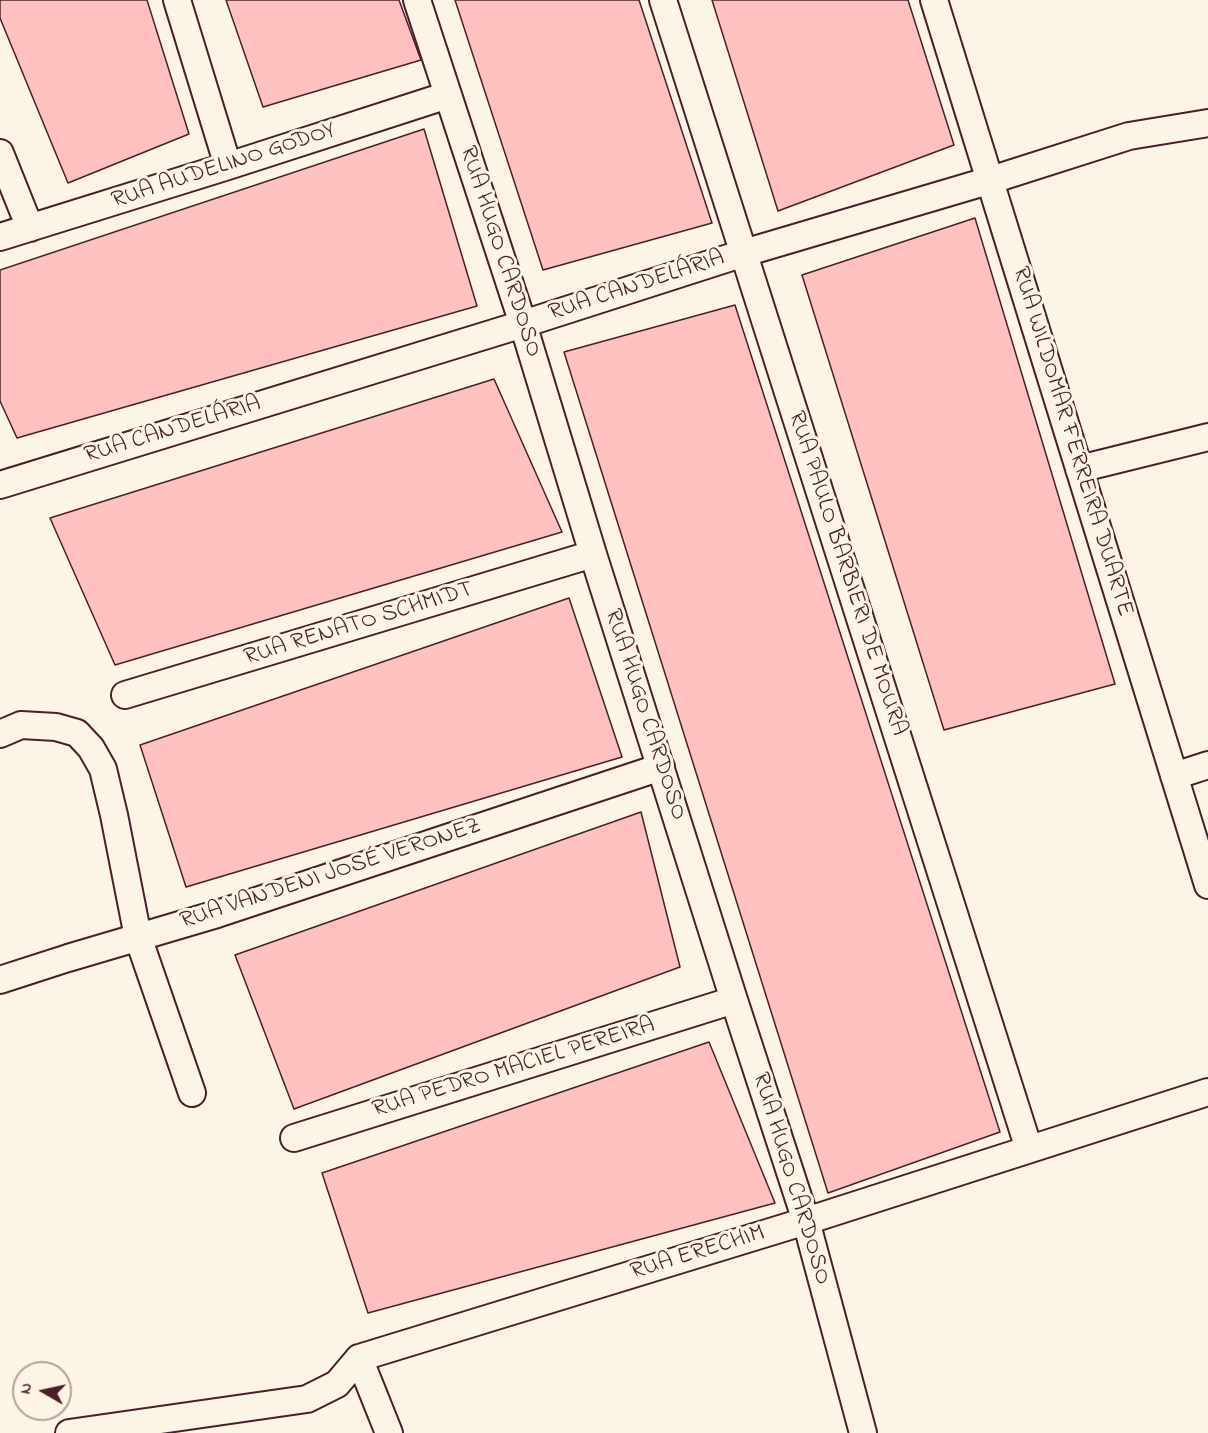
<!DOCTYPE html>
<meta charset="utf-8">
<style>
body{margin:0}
#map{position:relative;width:1208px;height:1433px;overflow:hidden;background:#fcf5e5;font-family:"Indie Flower",sans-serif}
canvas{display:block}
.north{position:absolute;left:12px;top:1361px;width:60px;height:60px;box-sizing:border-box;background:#fcf5e5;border:2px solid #b59f9b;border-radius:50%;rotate:279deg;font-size:16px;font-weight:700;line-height:24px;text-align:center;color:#4a1f2b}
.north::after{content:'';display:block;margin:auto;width:21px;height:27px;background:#4a1f2b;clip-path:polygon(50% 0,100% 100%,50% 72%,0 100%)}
</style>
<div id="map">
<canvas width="1208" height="1433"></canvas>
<div class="north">N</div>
</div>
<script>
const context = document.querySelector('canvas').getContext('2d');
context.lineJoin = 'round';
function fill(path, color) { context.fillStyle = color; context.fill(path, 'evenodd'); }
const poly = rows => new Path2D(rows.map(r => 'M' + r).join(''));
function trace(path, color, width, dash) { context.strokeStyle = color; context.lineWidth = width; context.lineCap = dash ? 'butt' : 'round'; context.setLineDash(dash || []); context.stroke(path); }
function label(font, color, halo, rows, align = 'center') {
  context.font = font + ' "Indie Flower",sans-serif'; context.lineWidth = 6; context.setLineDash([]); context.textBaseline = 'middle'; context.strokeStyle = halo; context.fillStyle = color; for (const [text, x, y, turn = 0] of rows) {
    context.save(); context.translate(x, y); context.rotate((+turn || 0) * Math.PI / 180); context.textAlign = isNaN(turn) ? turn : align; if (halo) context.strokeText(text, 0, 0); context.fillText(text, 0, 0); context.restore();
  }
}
const building = poly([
 [0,0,147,0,189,134,68,183,0,18,0,0],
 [226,0,399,0,421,60,263,107,226,0],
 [455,0,639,0,712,223,543,270,455,0],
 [712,0,908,0,954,145,778,211,712,0],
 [424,129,477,306,17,438,0,401,0,270,424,129],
 [975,218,1115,684,944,730,802,275,975,218],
 [735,305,1000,1132,828,1193,564,352,735,305],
 [494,379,562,532,115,665,50,518,494,379],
 [569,598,622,757,186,887,140,745,569,598],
 [641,812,680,967,294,1109,235,955,641,812],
 [709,1042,775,1203,368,1313,322,1173,709,1042]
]);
const minor = poly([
 [177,0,228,166],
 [417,0,523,324,593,554,734,1000,806,1221,863,1433],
 [663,0,1029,1149],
 [934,0,1208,885],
 [0,153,30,228],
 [0,237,228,166,448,95],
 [1079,469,1208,437],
 [0,485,523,324,744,253,991,180,1129,136,1208,123],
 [125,695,593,554],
 [0,734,21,725,56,727,77,733,91,748,103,769,114,815,138,937,192,1093],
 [1174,776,1208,765],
 [0,980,68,958,217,914,661,767],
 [294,1138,734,1000],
 [359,1358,806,1221,1208,1092],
 [359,1358,389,1433],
 [69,1433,307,1399,337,1384,359,1358]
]);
const streetNames = [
 ["RUA AUDELINO GODOY",224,167,-18],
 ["RUA HUGO CARDOSO",499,252,72],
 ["RUA CANDELÁRIA",637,287,-18],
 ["RUA CANDELÁRIA",173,431,-17],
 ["RUA WILDOMAR FERREIRA DUARTE",1071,442,73],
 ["RUA PAULO BARBIERI DE MOURA",846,574,72],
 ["RUA RENATO SCHMIDT",359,625,-17],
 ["RUA HUGO CARDOSO",644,715,72],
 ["RUA VANDENI JOSÉ VERONEZ",331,875,-18],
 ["RUA PEDRO MACIEL PEREIRA",514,1069,-17],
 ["RUA HUGO CARDOSO",790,1179,73],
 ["RUA ERECHIM",698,1254,-17]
];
fill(building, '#fec1bf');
trace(building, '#4a1f2b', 1.5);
trace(minor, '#4a1f2b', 30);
trace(minor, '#fcf5e5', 26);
label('24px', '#4a1f2b', '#fcf5e5', streetNames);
</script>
